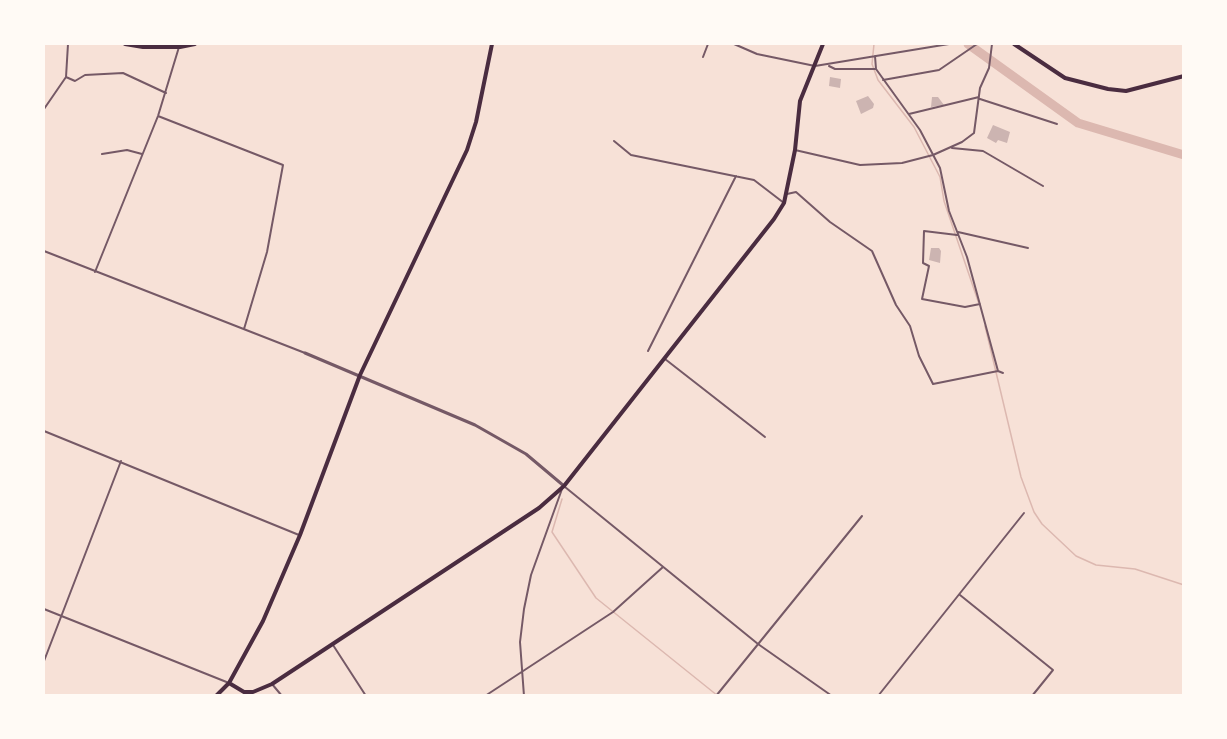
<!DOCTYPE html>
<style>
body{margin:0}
#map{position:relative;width:1227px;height:739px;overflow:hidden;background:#f7e1d7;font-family:"PT Sans Narrow",sans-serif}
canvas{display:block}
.frame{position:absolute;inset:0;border:45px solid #fffaf5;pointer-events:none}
</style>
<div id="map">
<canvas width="1227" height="739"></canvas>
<div class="frame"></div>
</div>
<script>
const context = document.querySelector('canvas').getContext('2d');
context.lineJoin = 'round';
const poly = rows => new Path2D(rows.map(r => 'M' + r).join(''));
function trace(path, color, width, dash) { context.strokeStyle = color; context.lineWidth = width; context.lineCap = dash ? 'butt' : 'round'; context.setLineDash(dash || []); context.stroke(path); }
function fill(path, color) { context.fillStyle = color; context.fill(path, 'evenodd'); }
const stream = poly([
 [874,44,872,64,878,80,914,127,940,177,944,201,979,304],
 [985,326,1021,477,1034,512,1042,524,1076,556,1096,565,1135,569,1184,585],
 [562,499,552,532,596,598,718,696]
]);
const river = poly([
 [968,44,1078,123,1184,155]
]);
const building = poly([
 [830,77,841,79,840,88,829,86],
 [868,96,874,104,873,108,861,114,856,101],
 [932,97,938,97,944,105,931,107],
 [993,125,1010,132,1007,143,998,140,996,143,987,138],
 [931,248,939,248,941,251,940,263,929,260]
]);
const pedestrian = poly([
 [1184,553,1184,560]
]);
const minor = poly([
 [734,44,757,54,815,66,949,44],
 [875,56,876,69,920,130,940,168,949,211,967,257,998,371,1003,373],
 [703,57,708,44],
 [829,66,835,69,876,69],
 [66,77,75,81,85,75,123,73,166,93],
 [883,80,939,70,977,44],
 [980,99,1057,124],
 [44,109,66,77,68,44],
 [909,114,979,97],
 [158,116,283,165,267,252,244,329],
 [614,141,631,155,754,180,784,203],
 [952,148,983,151,1043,186],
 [795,150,860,165,902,163,933,155,962,142,974,133,980,88,989,68,992,44],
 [102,154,127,150,142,154],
 [787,194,796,192,830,222,872,251,896,305,910,326,919,356,933,384,998,371],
 [958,232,1028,248],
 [957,235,924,231,923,263,929,266,922,299,965,307,980,304],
 [44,251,305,353],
 [95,272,158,116,179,47],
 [648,351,736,176],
 [665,359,765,437],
 [44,431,299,535],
 [565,487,758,644,832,696],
 [960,595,1053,670,1032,696],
 [44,609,229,683],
 [333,645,366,696],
 [44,661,121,461],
 [272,684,282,696],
 [485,696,613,612,663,567],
 [524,696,520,642,524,609,531,575,562,489],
 [716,696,862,516],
 [878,696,1024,513]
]);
const tertiary = poly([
 [305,353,475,425,526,454,564,486]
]);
const secondary = poly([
 [125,44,143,47,180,47,195,44],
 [1014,44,1065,78,1108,89,1126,91,1184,76],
 [229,683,263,621,300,535,360,375,467,150,476,122,492,44],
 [216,696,229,683,244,692,253,692,272,684,539,508,564,486,774,219,784,203,795,150,800,101,823,44]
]);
trace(stream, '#dcb8b0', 1.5);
trace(river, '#dcb8b0', 9);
fill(building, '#ccb4b1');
trace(pedestrian, '#755966', 1.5);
trace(minor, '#755966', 2);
trace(tertiary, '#755966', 3);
trace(secondary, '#4a2c40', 4);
</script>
